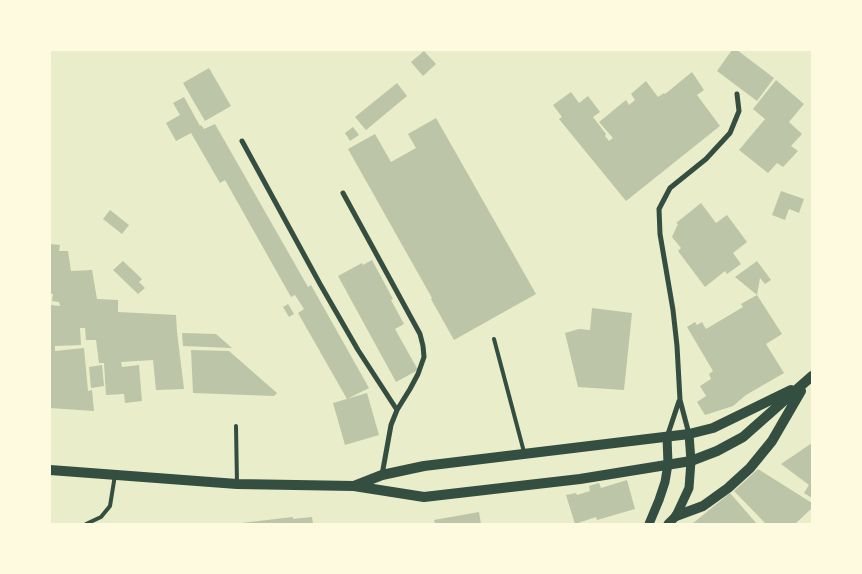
<!DOCTYPE html>
<style>
body{margin:0}
#map{position:relative;width:862px;height:574px;overflow:hidden;background:#e9edc9;font-family:"Fira Sans",sans-serif}
canvas{display:block}
.frame{position:absolute;inset:0;border:51px solid #fefae0;pointer-events:none}
</style>
<div id="map">
<canvas width="862" height="574"></canvas>
<div class="frame"></div>
</div>
<script>
const context = document.querySelector('canvas').getContext('2d');
context.lineJoin = 'round';
function fill(path, color) { context.fillStyle = color; context.fill(path, 'evenodd'); }
const poly = rows => new Path2D(rows.map(r => 'M' + r).join(''));
function trace(path, color, width, dash) { context.strokeStyle = color; context.lineWidth = width; context.lineCap = dash ? 'butt' : 'round'; context.setLineDash(dash || []); context.stroke(path); }
const building = poly([
 [732,50,737,50,774,78,757,101,717,71],
 [424,51,436,64,423,76,411,62],
 [209,68,231,106,205,121,183,83],
 [692,72,704,90,697,95,720,126,626,201,559,119,562,117,553,105,571,92,579,103,588,96,600,112,593,117,606,134,605,136,609,141,613,138,599,122,626,100,629,105,635,100,631,94,646,81,658,97,664,93,665,94],
 [776,80,804,104,789,122,802,134,791,146,798,151,783,167,777,163,768,173,739,150,765,119,753,109],
 [397,83,407,96,366,130,355,117],
 [184,97,200,126,201,125,204,129,215,124,308,287,311,285,369,388,347,399,298,313,304,309,295,295,291,297,225,180,220,183,191,133,176,141,166,123,180,115,173,103],
 [436,118,536,294,454,340,431,299,432,298,348,149,375,134,391,162,416,148,408,134],
 [353,127,359,135,350,141,345,133],
 [781,191,804,199,799,213,789,209,785,220,772,215],
 [701,203,716,223,727,215,747,242,733,253,741,264,727,274,725,271,705,287,678,251,681,248,672,237,678,224,676,223],
 [110,210,129,225,122,234,103,219],
 [50,244,60,245,59,251,68,251,71,271,92,270,97,299,118,300,118,312,176,315,177,332,184,389,156,390,153,360,121,362,122,367,139,365,142,401,125,403,124,394,106,395,104,363,99,363,96,340,86,340,85,328,80,328,81,345,55,346,55,351,84,348,88,391,92,390,94,411,50,408,50,305,60,306,59,302,52,301,53,294,50,293],
 [372,260,393,299,391,300,404,324,395,329,418,370,396,382,338,276,362,263,363,265],
 [123,261,142,279,139,282,145,288,138,294,113,270],
 [757,261,771,280,765,284,760,278,757,295,735,277],
 [757,295,782,334,766,344,784,373,746,395,733,406,705,415,697,402,706,396,700,386,711,379,709,374,713,371,687,327,695,322,697,325,702,322,706,329,743,307,741,304],
 [288,304,294,314,289,317,283,307],
 [592,308,632,313,624,390,578,387,565,333,579,329,590,330],
 [182,333,216,334,232,348,183,346],
 [191,350,229,351,277,393,274,396,193,393],
 [102,365,104,386,91,388,89,367],
 [367,393,379,435,345,445,333,403],
 [812,443,812,498,804,493,809,485,781,464],
 [758,469,812,503,812,508,795,524,766,524,734,491],
 [627,480,635,509,597,520,596,517,575,524,566,495,576,493,577,495,590,491,589,486,599,483,601,488],
 [730,493,757,524,692,524],
 [479,512,481,524,435,524,434,520],
 [293,517,293,519,312,517,313,524,241,524,241,523]
]);
const service = poly([
 [494,339,524,452],
 [236,426,237,484],
 [86,524,101,517,110,506,115,475]
]);
const minor = poly([
 [242,141,320,284,358,350,397,410],
 [343,193,420,334,423,346,424,357,418,374,410,389,397,410,391,425,382,475],
 [689,434,680,400,677,346,673,310,660,234,659,209,670,188,706,159,730,133,739,111,737,94],
 [667,437,679,401]
]);
const tertiary = poly([
 [649,524,659,500,665,482,668,464,667,437],
 [668,524,676,516,689,488,691,461,689,434]
]);
const secondary = poly([
 [50,470,237,484,354,486,424,497,580,479,691,461,717,451,743,437,812,376],
 [354,486,382,475,424,466,689,434,713,428,791,390],
 [676,516,703,506,728,488,750,468,772,441,801,391]
]);
fill(building, '#bcc5a7');
trace(service, '#344e41', 4);
trace(minor, '#344e41', 5);
trace(tertiary, '#344e41', 9);
trace(secondary, '#344e41', 10);
</script>
